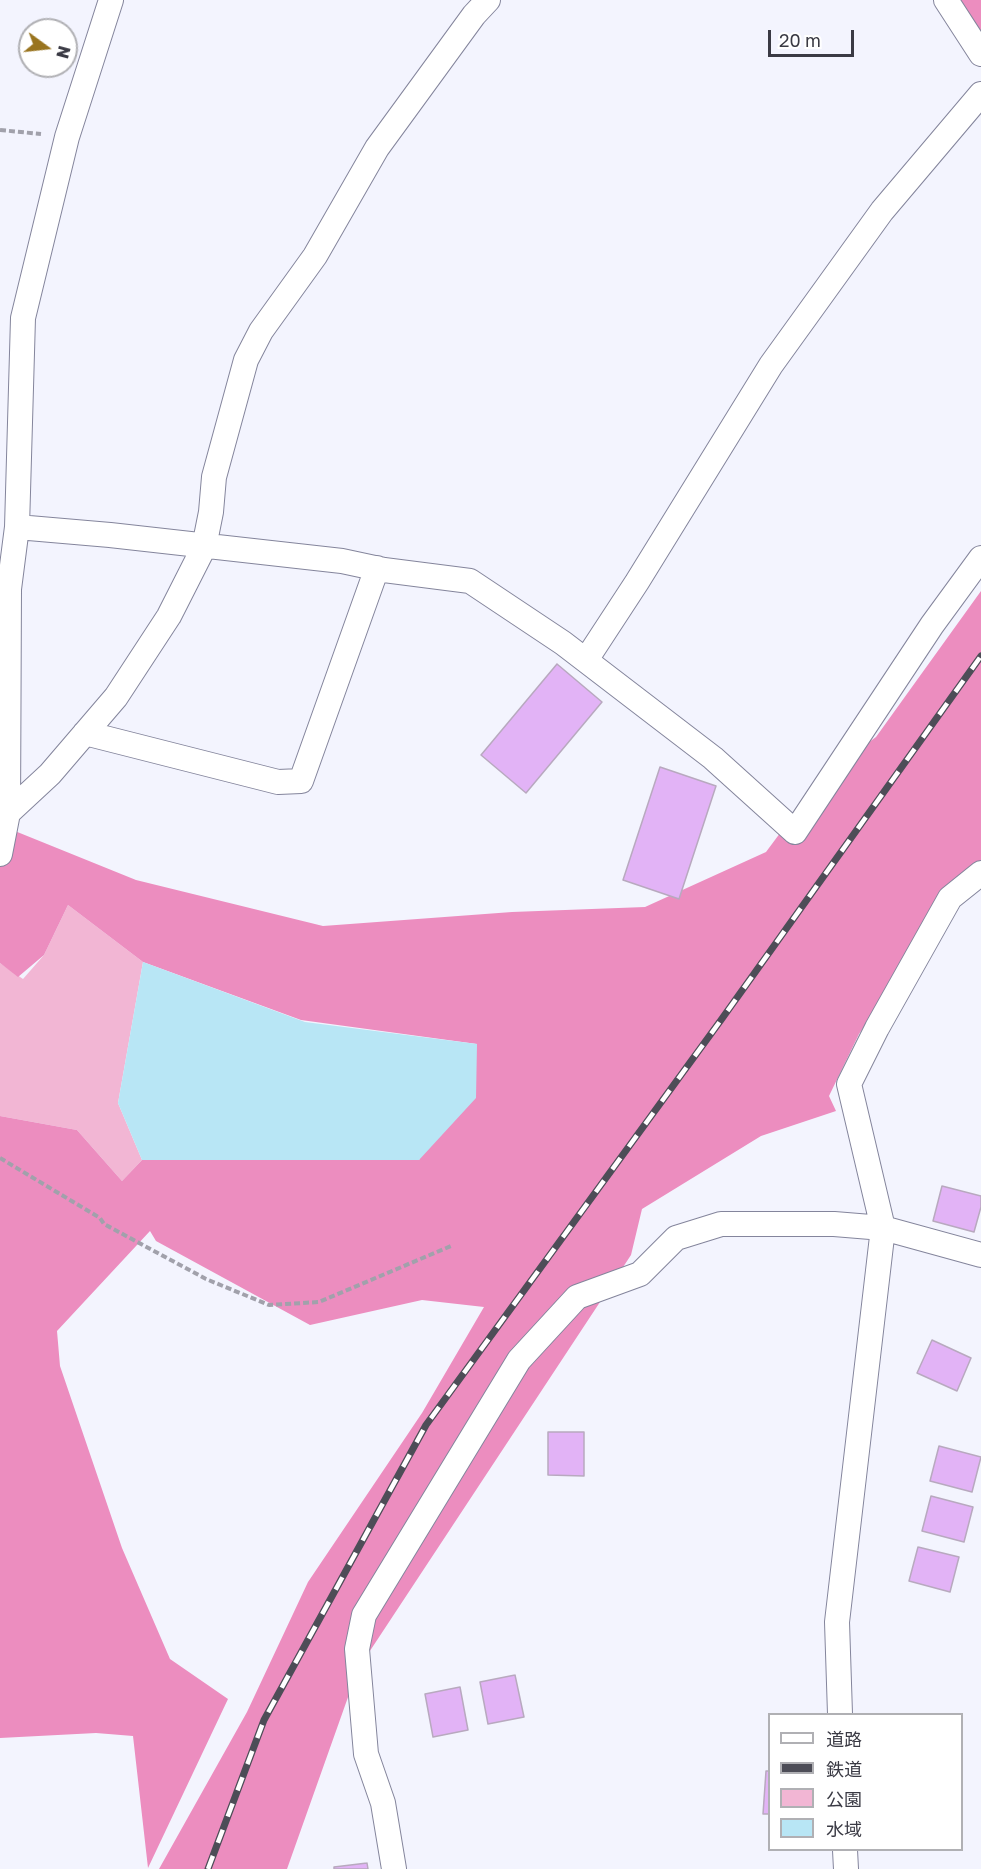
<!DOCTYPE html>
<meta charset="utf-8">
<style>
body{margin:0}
#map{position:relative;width:981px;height:1869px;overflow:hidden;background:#f3f4fe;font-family:"Golos Text","Noto Sans JP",sans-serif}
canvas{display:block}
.legend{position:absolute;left:768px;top:1713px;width:195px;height:138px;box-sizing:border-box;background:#fff;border:2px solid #b0b0b4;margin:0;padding:8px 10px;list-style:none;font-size:18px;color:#3a3a44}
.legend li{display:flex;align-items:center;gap:12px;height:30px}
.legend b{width:30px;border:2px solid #b0b0b4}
.north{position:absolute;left:18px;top:18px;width:60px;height:60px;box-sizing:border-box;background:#fff;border:2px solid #b0b0b4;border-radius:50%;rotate:105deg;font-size:16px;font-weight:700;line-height:24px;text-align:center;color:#3a3a44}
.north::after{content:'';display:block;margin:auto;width:21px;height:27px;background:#99741f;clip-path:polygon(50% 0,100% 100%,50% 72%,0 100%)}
.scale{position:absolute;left:768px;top:30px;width:86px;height:27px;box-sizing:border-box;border:3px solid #3a3a44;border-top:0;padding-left:8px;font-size:18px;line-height:21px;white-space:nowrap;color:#3a3a44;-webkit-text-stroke:4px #fff;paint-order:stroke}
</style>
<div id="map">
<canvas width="981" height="1869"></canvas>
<ul class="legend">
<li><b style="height:8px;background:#fff"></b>道路</li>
<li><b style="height:8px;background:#4d4d57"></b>鉄道</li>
<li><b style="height:16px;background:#f2b6d4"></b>公園</li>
<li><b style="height:16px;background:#b8e6f5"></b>水域</li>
</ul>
<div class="north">N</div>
<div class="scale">20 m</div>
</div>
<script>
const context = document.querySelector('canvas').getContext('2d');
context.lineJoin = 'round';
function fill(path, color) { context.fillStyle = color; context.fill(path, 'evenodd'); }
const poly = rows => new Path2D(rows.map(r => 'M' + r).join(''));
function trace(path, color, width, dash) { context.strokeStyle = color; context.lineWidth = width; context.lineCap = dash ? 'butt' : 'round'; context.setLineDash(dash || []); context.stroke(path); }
const green = poly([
 [68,905,143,962,118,1103,142,1160,122,1181,77,1130,0,1116,0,963,23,979,44,955]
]);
const forest = poly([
 [943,0,981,0,981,44],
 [981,591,981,871,950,898,859,1034,829,1096,836,1111,761,1136,642,1209,631,1255,358,1669,287,1869,159,1869,247,1712,308,1582,422,1413,484,1307,422,1300,310,1325,156,1241,150,1231,57,1331,60,1366,122,1548,170,1659,228,1699,148,1868,133,1736,96,1733,0,1738,0,1116,77,1130,122,1181,142,1160,419,1160,477,1044,301,1020,143,962,68,905,44,955,18,977,0,963,0,825,136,880,323,926,512,912,645,907,766,852,821,778,876,737]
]);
const water = poly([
 [143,962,305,1022,477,1044,476,1098,419,1160,142,1160,118,1103]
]);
const building = poly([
 [557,664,602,702,526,793,481,755,557,664],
 [660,767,716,786,679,899,623,880,660,767],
 [942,1186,981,1196,981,1207,974,1232,933,1221,942,1186],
 [932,1340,971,1358,957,1391,917,1373,932,1340],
 [548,1432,584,1432,584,1476,548,1475,548,1432],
 [939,1446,981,1457,972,1492,930,1481,939,1446],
 [931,1496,973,1507,964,1542,922,1531,931,1496],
 [918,1547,959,1557,950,1592,909,1581,918,1547],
 [515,1675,524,1717,488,1724,480,1682,515,1675],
 [460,1687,468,1730,433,1737,425,1694,460,1687],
 [766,1771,770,1771,770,1814,763,1814,766,1771],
 [367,1863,368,1869,334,1869,334,1867,367,1863]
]);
const path = poly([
 [0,130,41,134],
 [0,1158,100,1218,104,1224,206,1279,269,1305,319,1302,451,1246]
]);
const street = poly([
 [946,0,981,54],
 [17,527,110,535,342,561,384,570,470,581,563,643,713,758,795,832,932,625,981,558],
 [586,660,637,582,771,365,882,211,981,94],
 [85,733,278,782,301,781,377,568],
 [8,813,50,774,116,697,169,616,204,547,211,512,214,477,246,360,261,331,315,256,377,148,474,15,488,0],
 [0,854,8,813,9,589,17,527,23,318,67,137,111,0],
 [840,1714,837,1622,883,1228,849,1084,877,1028,950,898,981,873],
 [845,1850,846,1869],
 [394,1869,383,1803,366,1754,357,1649,364,1615,519,1360,577,1297,640,1274,676,1238,721,1224,834,1224,883,1228,981,1255]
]);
const rail = poly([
 [208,1869,264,1720,426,1425,721,1020,981,656]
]);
fill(green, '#f2b6d4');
fill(forest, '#ec8dbf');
fill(water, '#b8e6f5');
fill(building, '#e2b3f6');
trace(building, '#b8a9bf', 1.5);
trace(street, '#84859c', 26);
trace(path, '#a1a1ab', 4, [6, 3]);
trace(street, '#fff', 24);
trace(rail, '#4d4d57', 7);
trace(rail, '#fff', 4.5, [14]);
</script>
